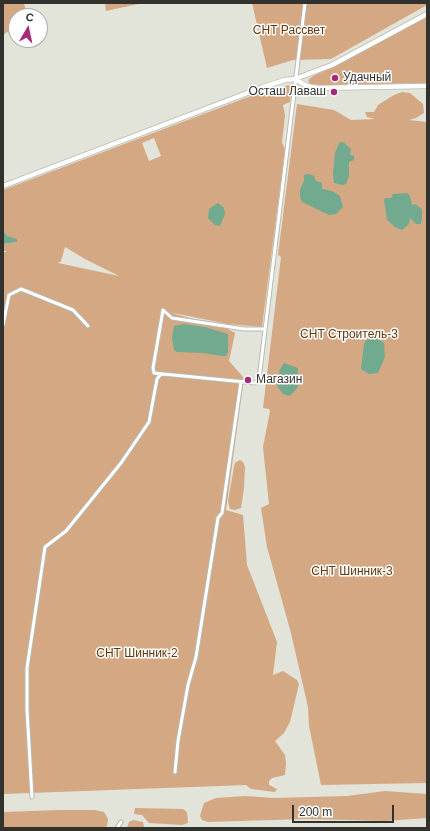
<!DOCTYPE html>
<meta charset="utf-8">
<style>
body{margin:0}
#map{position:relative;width:430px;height:831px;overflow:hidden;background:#e2e3d9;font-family:Arial,sans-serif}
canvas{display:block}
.frame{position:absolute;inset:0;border:4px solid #31322e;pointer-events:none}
.north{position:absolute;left:8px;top:8px;width:40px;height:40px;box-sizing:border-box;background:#fff;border:1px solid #adadab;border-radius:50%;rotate:9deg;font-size:11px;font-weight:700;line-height:16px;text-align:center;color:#31322e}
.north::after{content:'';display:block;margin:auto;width:14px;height:18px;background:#a7297a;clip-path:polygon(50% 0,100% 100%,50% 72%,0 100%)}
.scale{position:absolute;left:292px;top:805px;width:102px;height:18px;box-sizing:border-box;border:2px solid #31322e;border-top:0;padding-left:5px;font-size:12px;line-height:14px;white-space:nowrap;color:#31322e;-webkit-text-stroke:3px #fff;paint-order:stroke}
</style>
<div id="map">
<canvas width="430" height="831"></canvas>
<div class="frame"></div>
<div class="north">С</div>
<div class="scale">200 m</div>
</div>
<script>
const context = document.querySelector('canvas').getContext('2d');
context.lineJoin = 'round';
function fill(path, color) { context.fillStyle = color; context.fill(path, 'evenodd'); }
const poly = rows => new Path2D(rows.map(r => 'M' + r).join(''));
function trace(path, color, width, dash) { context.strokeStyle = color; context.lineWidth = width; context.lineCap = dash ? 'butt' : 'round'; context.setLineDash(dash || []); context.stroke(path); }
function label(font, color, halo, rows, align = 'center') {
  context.font = font + ' Arial,sans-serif'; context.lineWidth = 3; context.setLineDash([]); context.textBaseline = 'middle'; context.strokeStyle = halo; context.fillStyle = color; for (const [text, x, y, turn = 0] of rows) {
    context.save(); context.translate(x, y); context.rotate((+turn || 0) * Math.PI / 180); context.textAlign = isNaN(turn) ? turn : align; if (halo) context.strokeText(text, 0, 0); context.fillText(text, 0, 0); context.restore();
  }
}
const green = poly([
 [3,3,24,3,27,16,16,16,16,26,3,35],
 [105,3,143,3,106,11],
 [252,3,427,3,427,5,331,59,293,60,267,68],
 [427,16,427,83,323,85,310,84,308,80,313,76,364,51],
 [288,85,290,86,291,90,290,102,283,105,285,115,282,143,285,149,262,327,228,324,168,312,226,328,235,333,229,361,243,377,243,384,226,510,243,515,247,565,277,642,273,675,283,671,297,680,299,684,290,722,284,733,275,741,285,755,286,763,285,775,272,778,269,781,269,785,277,789,275,792,251,789,246,785,3,794,3,252,7,252,3,250,3,244,17,242,7,236,3,230,3,190,256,94,279,89],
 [154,138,161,156,149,161,142,143],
 [65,247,85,259,119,276,58,263,61,261],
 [402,92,410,93,423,104,424,113,416,118,409,120,427,122,427,783,321,785,309,726,308,707,291,633,267,547,261,508,269,504,263,447,270,411,269,409,263,408,281,257,278,255,297,104,334,110,351,120,375,119,367,117,365,112,374,112,378,105,394,95],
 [240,460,243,462,245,467,244,488,241,508,235,510,230,509,228,501,234,467,235,463],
 [385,791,427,794,427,818,385,821,305,819,208,822,202,820,200,816,204,803,216,798,245,796,274,798,347,796],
 [135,808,183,809,187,812,188,823,182,825,149,823,142,815,134,814],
 [59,810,95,810,104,812,108,819,107,826,105,828,3,828,3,812],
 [133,820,143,822,144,827,127,828,129,822]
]);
const water = poly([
 [343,142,351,149,350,155,354,156,354,160,349,162,349,176,346,184,343,185,334,183,333,173,335,153,339,143],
 [309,174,314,176,316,181,322,183,322,189,332,191,340,196,343,207,336,214,329,215,302,202,300,197,300,190,304,181,304,175],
 [407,193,410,196,412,205,415,204,422,209,422,219,421,224,416,224,410,218,409,224,402,230,395,227,387,220,384,200,385,198,391,198,393,194],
 [218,203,224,208,225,214,220,226,215,225,208,218,209,209],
 [3,230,7,236,17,239,17,242,3,244],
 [184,324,205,327,228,334,228,352,226,356,222,356,203,353,177,352,174,350,172,338,174,326],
 [369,339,378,339,384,343,385,357,378,373,369,374,361,369,364,344,366,340],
 [284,363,298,368,298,387,290,396,283,394,277,386,280,377,279,371]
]);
const street = poly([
 [3,325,9,295,21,289,73,310,88,326],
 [163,374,154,373,153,368,163,310,172,318,244,329,264,329],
 [175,772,178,741,188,685,196,657,218,518,222,513,241,382],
 [32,797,27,710,27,668,45,547,66,531,121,463,149,422,157,379,160,375,163,374,255,383,259,379,305,3],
 [117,828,121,822]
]);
const secondary = poly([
 [295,79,307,86,317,88,427,86],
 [3,186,263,87,285,80,295,79,332,65,427,14]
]);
const markers = [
 [335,78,4,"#a7297a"],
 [334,92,4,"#a7297a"],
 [248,380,4,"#a7297a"]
];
const parkNames = [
 ["СНТ Рассвет",289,31],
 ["СНТ Строитель-3",349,335],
 ["СНТ Шинник-3",352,572],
 ["СНТ Шинник-2",137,654]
];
const poiNames = [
 ["Удачный",343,78],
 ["Осташ Лаваш",326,92,"right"],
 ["Магазин",256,380]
];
fill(green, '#d3a883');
fill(water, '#71aa8f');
trace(street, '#b9bab0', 5);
trace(secondary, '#b9bab0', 6);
trace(street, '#fff', 3);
trace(secondary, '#fff', 4.5);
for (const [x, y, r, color] of markers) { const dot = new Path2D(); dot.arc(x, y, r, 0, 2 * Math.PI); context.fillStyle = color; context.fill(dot); trace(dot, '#fff', 1.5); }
label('12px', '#62380a', '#fff', parkNames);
label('12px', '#31322e', '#fff', poiNames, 'left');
</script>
